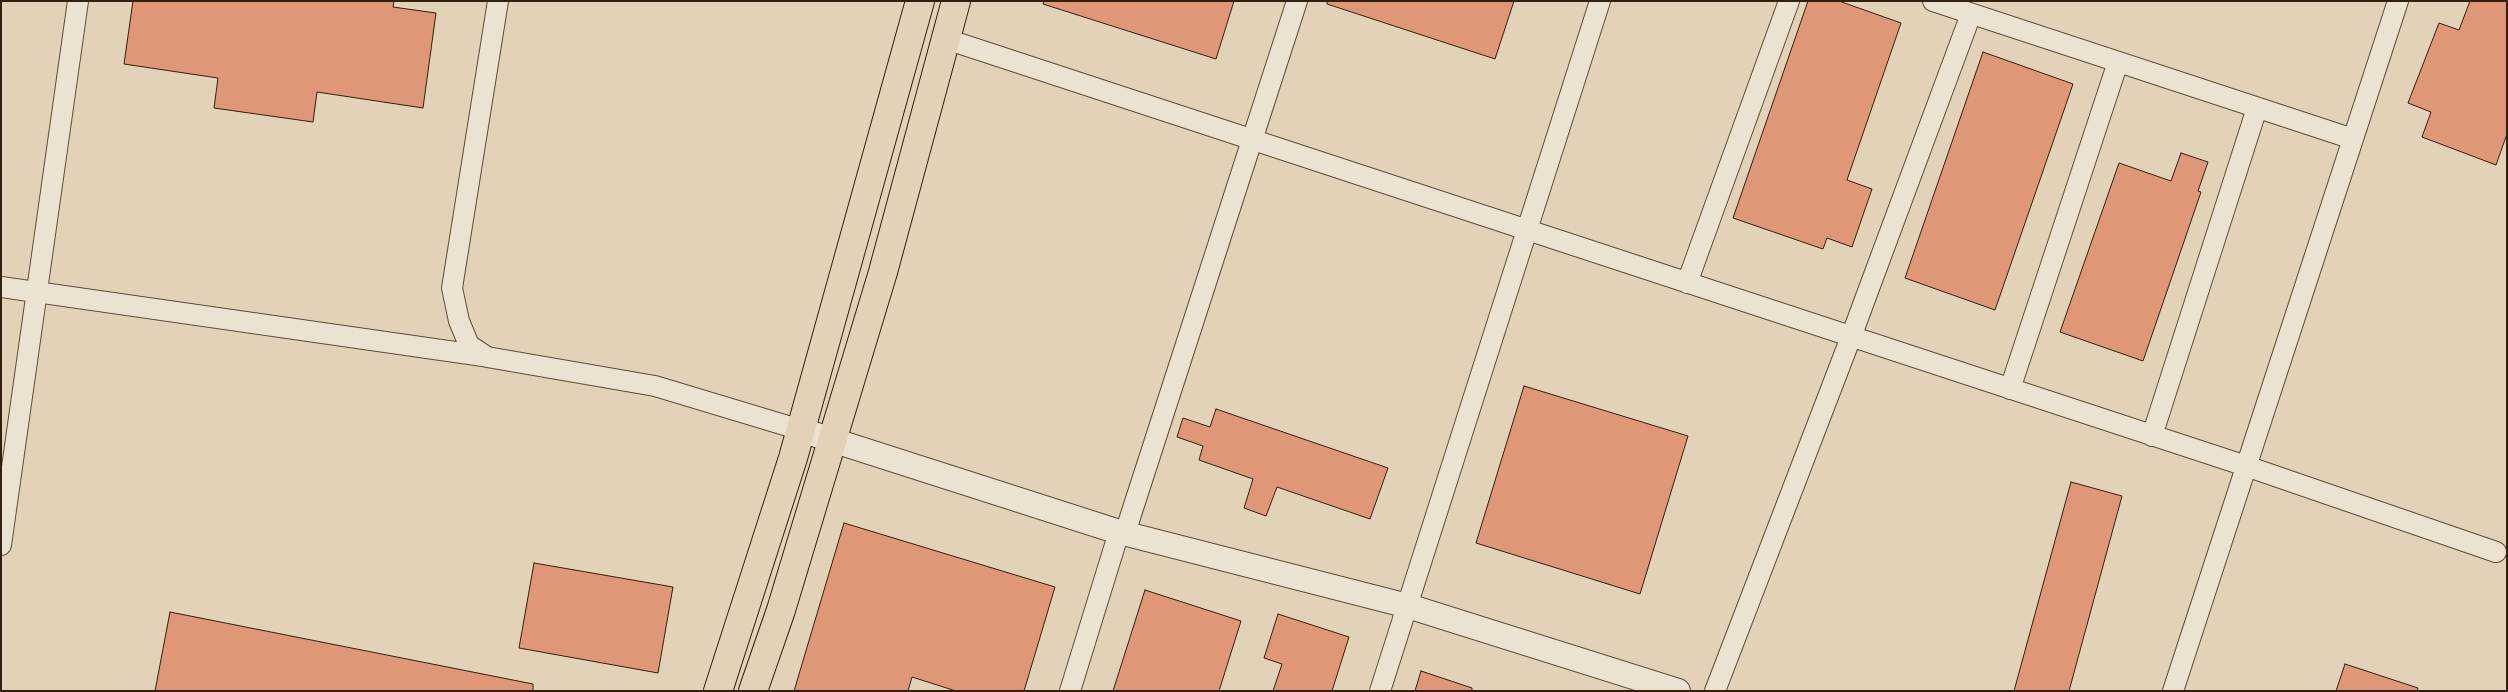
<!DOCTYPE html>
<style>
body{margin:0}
#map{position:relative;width:2508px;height:692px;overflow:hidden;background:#e2d3b8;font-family:"Libre Bodoni",serif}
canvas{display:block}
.frame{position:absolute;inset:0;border:2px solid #30200d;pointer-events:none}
</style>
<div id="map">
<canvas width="2508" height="692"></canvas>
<div class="frame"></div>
</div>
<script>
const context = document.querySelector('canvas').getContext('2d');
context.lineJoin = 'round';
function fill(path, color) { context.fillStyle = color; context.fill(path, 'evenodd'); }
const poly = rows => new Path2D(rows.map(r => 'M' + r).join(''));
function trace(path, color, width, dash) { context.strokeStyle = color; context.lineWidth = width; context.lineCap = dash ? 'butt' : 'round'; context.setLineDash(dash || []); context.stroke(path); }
const building = poly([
 [133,1,394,1,393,7,436,13,423,108,317,92,313,122,214,108,218,78,124,64,133,1],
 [1044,1,1234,1,1216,59,1043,4,1044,1],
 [1327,1,1514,1,1495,59,1327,4,1327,1],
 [1808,1,1839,1,1901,23,1847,180,1872,189,1852,247,1827,238,1823,249,1733,218,1808,1],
 [2470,1,2507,1,2507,134,2496,165,2422,137,2431,112,2408,103,2439,23,2459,30,2470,1],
 [1983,52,2073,84,1995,310,1905,278,1983,52],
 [2181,153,2208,162,2198,191,2201,192,2143,361,2060,332,2119,163,2171,181,2181,153],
 [1524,386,1688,436,1640,594,1476,543,1524,386],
 [1216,409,1388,468,1370,519,1277,487,1266,516,1244,508,1253,479,1199,460,1203,446,1177,437,1183,418,1210,427,1216,409],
 [2071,482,2122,496,2069,691,2014,691,2071,482],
 [844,523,1055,587,1024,691,956,691,912,677,908,691,794,691,844,523],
 [534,563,673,587,658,673,519,648,534,563],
 [1145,590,1241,621,1219,691,1113,691,1145,590],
 [170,612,533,684,533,691,155,691,170,612],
 [1278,614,1349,637,1332,691,1273,691,1282,664,1264,658,1278,614],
 [2345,664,2418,688,2417,691,2336,691,2345,664],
 [1421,671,1472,688,1472,691,1415,691,1421,671]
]);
const minor = poly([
 [498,1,452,288,459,321,469,345,487,357,655,386,801,430],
 [1933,1,2353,139],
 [946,39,2246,466,2496,552],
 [1687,283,1789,1],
 [1,287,483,356],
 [2010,389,2118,62],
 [2152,436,2257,108],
 [1125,533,1297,1],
 [1,545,78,1],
 [1070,691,1119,532],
 [1380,691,1600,1],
 [1715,691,1851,337,1971,14],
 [2173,691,2398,1]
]);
const tertiary = poly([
 [801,430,1119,532,1408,606,1678,691]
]);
const primary = poly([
 [718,691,793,458,920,1],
 [753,691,781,610,883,272,956,1]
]);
fill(building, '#e09778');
trace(building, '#30200d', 1);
trace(minor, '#5c4d38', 22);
trace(tertiary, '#5c4d38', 26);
trace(primary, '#30200d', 30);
trace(minor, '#ece2d1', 20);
trace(tertiary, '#ece2d1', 24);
trace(primary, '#e2d3b8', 28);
</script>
